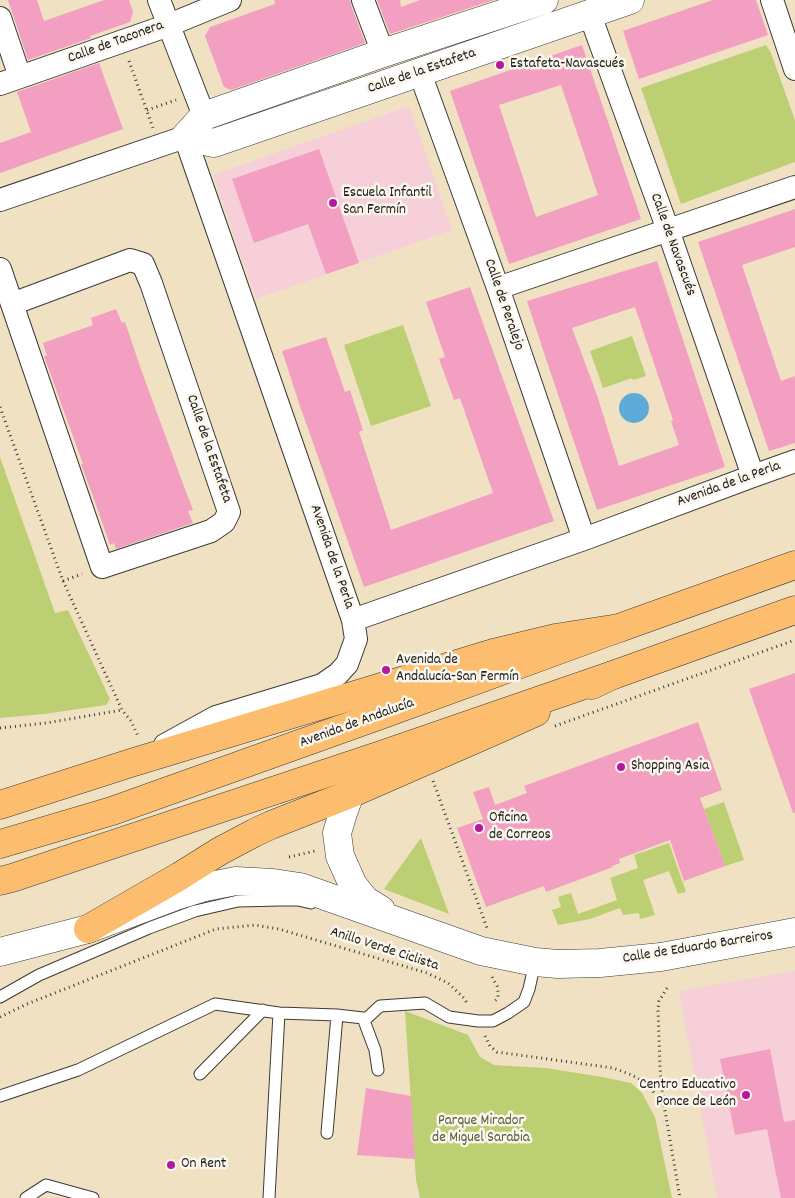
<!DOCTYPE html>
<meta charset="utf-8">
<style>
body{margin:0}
canvas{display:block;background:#f0e1c2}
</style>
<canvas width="795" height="1198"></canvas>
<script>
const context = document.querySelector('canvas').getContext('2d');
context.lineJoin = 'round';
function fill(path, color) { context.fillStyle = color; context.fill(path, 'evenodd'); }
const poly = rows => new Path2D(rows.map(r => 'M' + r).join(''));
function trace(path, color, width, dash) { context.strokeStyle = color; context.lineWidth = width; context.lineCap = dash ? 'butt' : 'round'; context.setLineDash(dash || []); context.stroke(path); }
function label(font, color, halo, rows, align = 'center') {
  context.font = font + ' Dekko,sans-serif'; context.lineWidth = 5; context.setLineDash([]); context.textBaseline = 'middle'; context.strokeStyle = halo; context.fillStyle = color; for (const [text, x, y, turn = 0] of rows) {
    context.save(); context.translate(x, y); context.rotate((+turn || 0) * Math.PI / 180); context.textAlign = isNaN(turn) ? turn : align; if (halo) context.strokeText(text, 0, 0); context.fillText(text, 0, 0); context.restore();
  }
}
const built = poly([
 [409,106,452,230,256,299,213,175],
 [795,971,795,1198,717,1198,679,991]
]);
const green = poly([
 [766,45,771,53,795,120,795,162,681,204,641,88],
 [403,325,431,406,371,426,344,345],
 [632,336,646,376,633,380,632,378,603,388,590,351],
 [0,457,55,613,68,610,110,699,106,705,44,714,0,718],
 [724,802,744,860,725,866,704,809],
 [421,838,449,914,384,889],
 [669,843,686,892,678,894,669,871,643,880,655,915,640,919,639,913,623,915,620,908,590,919,558,925,552,910,561,907,558,897,571,893,578,914,617,900,610,878,638,868,634,855],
 [405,1011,468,1035,480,1057,494,1065,546,1068,602,1077,631,1083,642,1093,655,1117,672,1198,420,1198,416,1180]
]);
const water = poly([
 '619 408a15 15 0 1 1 30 0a15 15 0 1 1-30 0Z'
]);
const building = poly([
 [8,0,37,0,44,21,104,0,129,0,133,12,130,22,90,36,91,38,28,60],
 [274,0,350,0,351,5,365,43,231,90,224,87,205,36,210,27,275,4],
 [377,0,400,0,401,7,420,0,494,0,390,34],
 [713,0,756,0,768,35,639,79,623,31],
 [582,45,641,219,509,264,450,91],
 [561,85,598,195,536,217,499,105],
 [99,63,123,129,0,173,0,143,31,132,17,92],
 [319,149,359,263,326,274,308,224,254,243,232,179],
 [795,209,795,247,742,265,781,381,795,376,795,443,769,451,698,242],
 [657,261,725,467,597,510,544,353,527,301],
 [635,307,673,420,671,421,679,445,619,466,597,395,572,328],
 [470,287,554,521,364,587,300,406,282,351,326,337,345,392,350,390,363,430,359,432,391,530,493,493,460,398,454,400,439,359,445,357,426,302],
 [116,309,122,323,125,322,143,375,185,489,193,510,188,511,193,523,116,549,114,543,110,545,95,502,81,464,83,464,44,356,47,356,43,343,93,325,91,318],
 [795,673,795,813,793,813,749,689],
 [698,722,722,790,700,798,725,866,684,881,670,840,619,859,620,863,612,866,613,867,546,892,544,886,486,907,457,828,483,819,473,792,489,787,495,805,527,793,524,786],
 [770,1049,784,1122,795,1120,795,1198,781,1198,767,1129,735,1135,720,1059],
 [366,1088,411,1096,415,1159,357,1155]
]);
const path = poly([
 [129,61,153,128],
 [147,110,176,100],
 [0,407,63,581,122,710,131,721,138,736],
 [63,581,82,574],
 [555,726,795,640],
 [0,728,46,723,122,710],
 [433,781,487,928],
 [289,857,315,851],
 [492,977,497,986,498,992,498,998,495,1001],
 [667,988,659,1001,658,1009,660,1068,664,1105,680,1198],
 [0,1017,27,1004,216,929,255,925,279,929,427,973,448,983,464,998,468,1005],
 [485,1036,490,1046,497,1052,613,1068,632,1075,647,1084,664,1105]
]);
const service = poly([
 [0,997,39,975,149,928,195,911,238,901,280,900,298,900,311,903],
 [363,1018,367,1018,380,1006,425,1003,449,1017,478,1021,493,1021,508,1013,524,1002,529,989,535,962],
 [200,1074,263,1010],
 [0,1096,78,1070,215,1004,279,1013,337,1015,363,1018,375,1050,378,1070],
 [327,1133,337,1015],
 [26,1198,46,1185,93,1198],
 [269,1198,279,1013]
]);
const minor = poly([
 [159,0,204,116],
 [363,0,383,53],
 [772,0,795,69],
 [590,15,668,230,753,476],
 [0,18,20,77],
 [420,73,498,288,584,539],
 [0,84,169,25,230,0],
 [0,200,185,137,353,620,356,639,347,664,338,674,322,685,216,717,165,745],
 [0,269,12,304,102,567,211,531,224,522,229,512,151,283,143,264,130,260,12,304],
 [498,288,795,187],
 [353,620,584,539,753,476,795,461]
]);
const tertiary = poly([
 [185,137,214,143,630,0],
 [185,137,204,116,383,53,544,0],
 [350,794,343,813,337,833,340,856,353,885,365,900,381,910],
 [0,952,88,929,176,896,205,887,236,881,273,883,300,887,481,951,535,962,558,964,600,963,661,957,795,932]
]);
const primary = poly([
 [592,685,613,675,795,610],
 [0,805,134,762,497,652,555,638,619,628,795,565],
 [88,929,180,876,220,851,254,833,271,825,350,794,501,728,536,712]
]);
const trunk = poly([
 [0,844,112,811,386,713,619,628],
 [0,881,12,878,381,755,613,675]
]);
const markers = [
 [500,65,5,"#b5179e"],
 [333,203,5,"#b5179e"],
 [386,670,5,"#b5179e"],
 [621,767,5,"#b5179e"],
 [479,828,5,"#b5179e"],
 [746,1095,5,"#b5179e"],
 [171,1165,5,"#b5179e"]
];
const streetNames = [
 ["Calle de Taconera",116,43,-20],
 ["Calle de la Estafeta",422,72,-19],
 ["Calle de Navascués",672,245,70],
 ["Calle de Peralejo",503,305,71],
 ["Calle de la Estafeta",208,449,71],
 ["Avenida de la Perla",729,485,-20],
 ["Avenida de la Perla",331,557,71],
 ["Avenida de Andalucía",357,724,-20],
 ["Calle de Eduardo Barreiros",698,948,-9],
 ["Anillo Verde Ciclista",384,950,18]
];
const poiNames = [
 ["Estafeta-Navascués",510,65],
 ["Escuela Infantil",343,194],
 ["San Fermín",343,211],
 ["Avenida de",396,661],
 ["Andalucía-San Fermín",396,678],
 ["Shopping Asia",631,767],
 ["Oficina",489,819],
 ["de Correos",489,836],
 ["Centro Educativo",736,1086,"right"],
 ["Ponce de León",736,1103,"right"],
 ["On Rent",181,1165]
];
const parkNames = [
 ["Parque Mirador",481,1122],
 ["de Miguel Sarabia",481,1139]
];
fill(built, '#f6cfd9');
fill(green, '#bccf73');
fill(water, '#5eabd7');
fill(building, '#f39fc1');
trace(service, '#3c3a35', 13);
trace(minor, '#3c3a35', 24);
trace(tertiary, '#3c3a35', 29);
trace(primary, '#3c3a35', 29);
trace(trunk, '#3c3a35', 29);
trace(path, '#3c3a35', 3, [1, 4]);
trace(service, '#fff', 11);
trace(minor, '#fff', 22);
trace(tertiary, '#fff', 28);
trace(primary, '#fcbd6f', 28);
trace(trunk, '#fcbd6f', 28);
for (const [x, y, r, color] of markers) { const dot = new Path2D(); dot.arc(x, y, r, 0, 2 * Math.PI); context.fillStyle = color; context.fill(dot); trace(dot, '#fbf7ec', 2); }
label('15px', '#1c1c1c', '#fbf7ec', streetNames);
label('15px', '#1c1c1c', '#fbf7ec', poiNames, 'left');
label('15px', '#545b3a', '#fbf7ec', parkNames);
</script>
